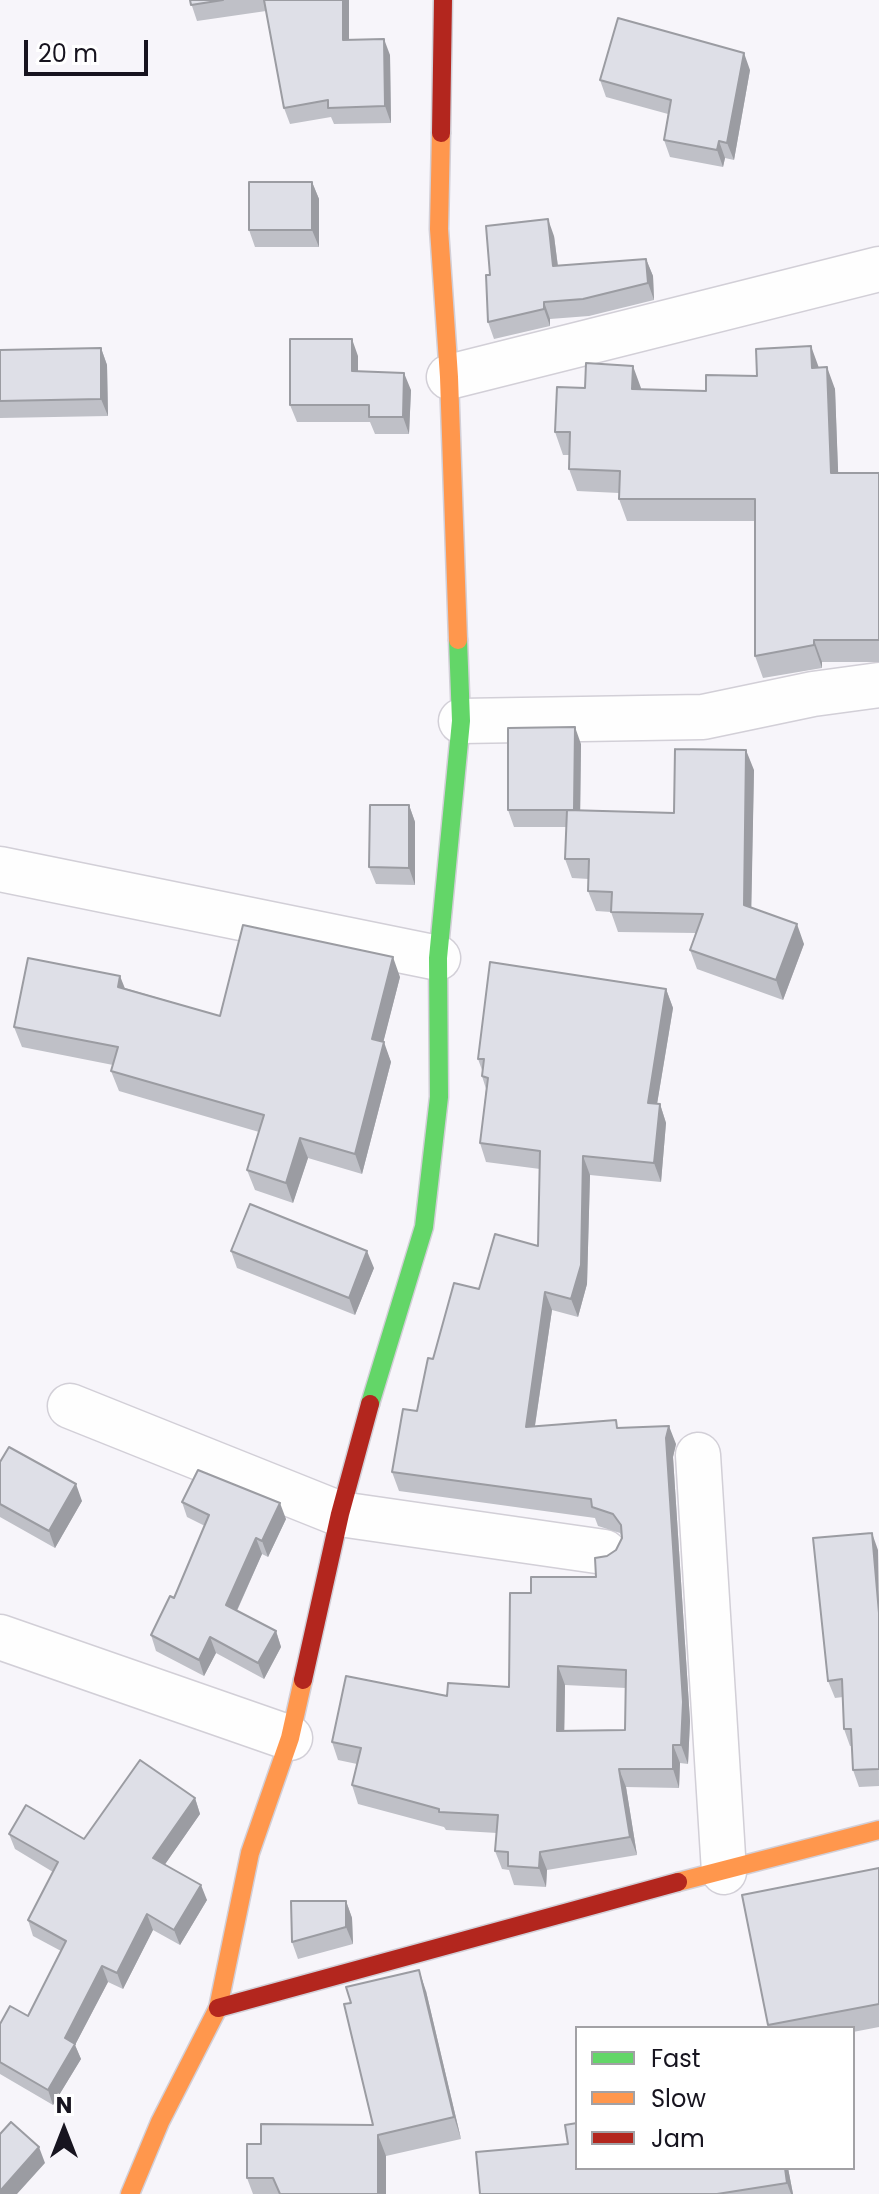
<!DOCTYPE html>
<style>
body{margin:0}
#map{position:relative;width:879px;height:2194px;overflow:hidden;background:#f7f5fa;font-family:Poppins,sans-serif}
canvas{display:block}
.legend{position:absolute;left:575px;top:2026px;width:280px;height:144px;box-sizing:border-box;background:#fff;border:2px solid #a2a1a5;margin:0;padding:10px 14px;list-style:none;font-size:24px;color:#17141f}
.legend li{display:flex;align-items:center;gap:16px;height:40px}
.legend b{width:40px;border:2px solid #a2a1a5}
.north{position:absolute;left:24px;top:2090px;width:80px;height:80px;-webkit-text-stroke:6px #fff;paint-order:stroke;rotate:0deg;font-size:22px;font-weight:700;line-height:32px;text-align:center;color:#17141f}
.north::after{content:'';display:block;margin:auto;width:28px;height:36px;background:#17141f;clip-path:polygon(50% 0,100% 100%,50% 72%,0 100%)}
.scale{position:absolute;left:24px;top:40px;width:124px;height:36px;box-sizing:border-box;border:4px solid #17141f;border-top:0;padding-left:10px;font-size:24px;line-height:28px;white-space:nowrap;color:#17141f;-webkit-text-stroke:6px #fff;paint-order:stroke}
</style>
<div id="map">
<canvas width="879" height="2194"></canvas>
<ul class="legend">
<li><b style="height:10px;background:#63d668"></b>Fast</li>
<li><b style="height:10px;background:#ff974d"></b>Slow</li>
<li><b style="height:10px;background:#b3261e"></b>Jam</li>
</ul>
<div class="north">N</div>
<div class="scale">20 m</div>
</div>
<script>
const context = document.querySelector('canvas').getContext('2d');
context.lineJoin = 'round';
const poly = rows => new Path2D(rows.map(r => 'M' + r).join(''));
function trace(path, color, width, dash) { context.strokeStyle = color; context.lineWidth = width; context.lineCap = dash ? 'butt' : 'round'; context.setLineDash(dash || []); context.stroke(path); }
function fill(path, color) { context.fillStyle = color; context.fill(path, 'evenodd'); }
const street = poly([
 [449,377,879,269],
 [461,721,703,717,813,694,879,685],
 [0,869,438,958],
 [70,1406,340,1514,604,1552],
 [698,1455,724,1872],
 [0,1637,290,1738]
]);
const fast = poly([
 [370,1404,424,1227,439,1097,438,958,461,721,458,640]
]);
const slow = poly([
 [441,133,439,229,449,377,458,640],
 [678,1882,879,1830],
 [130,2194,160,2122,218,2008,250,1853,290,1738,303,1680]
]);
const jam = poly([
 [441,133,443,0],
 [303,1680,340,1514,370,1404],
 [218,2008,678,1882]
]);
const wall = poly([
 [190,0,349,0,349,40,390,55,391,123,334,124,331,117,290,124,284,108,266,11,197,21],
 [750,70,734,160,725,158,723,167,670,157,664,140,668,114,606,97,600,80],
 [312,182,319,199,319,247,255,247,249,230],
 [554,236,558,266,646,259,653,276,654,300,589,316,550,319,550,326,494,339,488,322,490,275],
 [101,348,107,365,108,416,0,418,0,350],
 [358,356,358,372,411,390,409,434,375,434,370,422,297,422,290,405],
 [819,367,835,389,838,473,879,473,879,662,822,662,822,668,763,678,755,656,755,521,627,521,619,499,619,493,577,491,569,469,569,455,563,455,555,432,585,388,641,388,641,389,706,391,757,376],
 [581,744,580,810,674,813,754,770,751,908,804,944,783,1000,697,969,690,950,696,933,618,932,611,912,596,911,588,891,589,879,572,878,565,859,566,827,514,827,508,810],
 [409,805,415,822,415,885,376,884,369,867],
 [400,977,383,1042,391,1062,362,1174,308,1158,293,1203,255,1190,247,1170,259,1132,119,1091,111,1071,113,1065,22,1047,14,1027,125,988,220,1016],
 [666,989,673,1008,657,1104,660,1104,666,1123,661,1182,590,1175,587,1284,578,1317,552,1310,535,1426,619,1428,676,1444,673,1457,690,1721,688,1764,680,1763,679,1788,626,1787,637,1855,547,1870,546,1887,514,1885,509,1870,502,1869,495,1851,497,1833,446,1830,444,1827,358,1804,352,1785,357,1764,338,1760,332,1742,447,1696,509,1687,531,1593,596,1577,607,1556,616,1550,622,1538,620,1533,598,1526,595,1518,399,1491,392,1472,417,1411,433,1359,479,1289,538,1246,540,1169,486,1162,480,1143,486,1089,482,1076,482,1070,478,1059],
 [565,1685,626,1688,625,1730,564,1731],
 [231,1251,374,1268,355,1315,237,1268],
 [0,1462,82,1501,55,1548,0,1517],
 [182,1502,286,1519,268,1557,262,1554,237,1611,276,1631,281,1647,264,1679,216,1653,204,1676,156,1651,151,1635,174,1598,205,1526,187,1517],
 [878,1550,879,1786,859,1787,853,1770,852,1746,850,1746,844,1729,843,1697,835,1698,828,1681],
 [195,1798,200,1814,165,1864,207,1900,180,1945,153,1930,123,1989,108,1982,75,2045,81,2059,53,2105,0,2074,0,2024,28,2016,61,1951,33,1936,28,1920,53,1872,15,1849,9,1834,84,1839],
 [879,1868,879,2027,853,2032,853,2028,769,2028,742,1895],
 [346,1901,352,1918,353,1944,298,1959,292,1942],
 [426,1991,461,2139,386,2156,386,2194,253,2194,247,2178,261,2144,373,2125],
 [788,2168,793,2194,480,2194]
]);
const shadedWall = poly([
 [343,0,349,0,349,56,343,40],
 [384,39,390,55,391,123,385,106],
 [744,53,750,70,734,160,727,143],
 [719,141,725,158,723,167,717,150],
 [312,182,319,199,319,247,312,230],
 [548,219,554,236,560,283,553,266],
 [646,259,653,276,654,300,648,283],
 [544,302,550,319,550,326,544,309],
 [352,339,358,356,358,388,352,371],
 [811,346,819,368,812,368],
 [101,348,107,365,108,416,101,399],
 [633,366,641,388,640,411,632,389],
 [827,367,835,389,839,495,831,473],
 [404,373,411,390,409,434,403,417],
 [814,640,822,662,822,668,814,645],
 [575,727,581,744,580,827,574,810],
 [746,750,754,770,751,925,744,905],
 [409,805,415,822,415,885,409,868],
 [797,924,804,944,783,1000,776,980],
 [393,957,400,977,379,1059,372,1039],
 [120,976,128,996,118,987],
 [666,989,673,1008,654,1122,648,1103],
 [384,1042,391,1062,362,1174,355,1154],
 [660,1104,666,1123,661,1182,654,1163],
 [300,1138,308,1158,293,1203,286,1183],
 [583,1156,590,1175,587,1284,578,1317,571,1299],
 [367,1251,374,1268,355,1315,349,1298],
 [545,1292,552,1310,532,1445,526,1427],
 [669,1426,676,1444,673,1457,690,1721,688,1764,681,1745,666,1438],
 [76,1484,82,1501,55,1548,49,1531],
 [280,1503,286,1519,268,1557,262,1541],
 [872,1533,878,1550,879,1613],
 [256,1538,262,1554,232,1621,226,1605],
 [276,1631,281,1647,264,1679,258,1663],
 [210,1637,216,1653,204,1676,199,1660],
 [558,1666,565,1685,564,1750,557,1731],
 [673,1745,680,1763,679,1788,673,1769],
 [619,1769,626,1787,637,1855,630,1837],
 [195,1798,200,1814,159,1873,153,1858],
 [540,1852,547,1870,546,1887,539,1868],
 [201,1885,207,1900,180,1945,174,1930],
 [346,1901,352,1918,353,1944,346,1927],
 [147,1914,153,1930,123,1989,117,1973],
 [102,1966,108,1982,75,2045,81,2059,53,2105,48,2090,65,2038],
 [419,1970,426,1991,461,2139,454,2117],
 [378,2135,386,2156,386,2194,378,2194],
 [39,2147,45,2163,17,2194,0,2194,0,2191],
 [785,2168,788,2168,793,2194,791,2194,787,2183]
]);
const building = poly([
 [190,0,223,0,191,5,190,0],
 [264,0,343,0,343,40,384,39,385,106,328,108,328,100,284,108,264,0],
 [618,18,744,53,727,143,719,141,717,150,664,140,671,100,600,80,618,18],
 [249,182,312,182,312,230,249,230,249,182],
 [548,219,553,266,646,259,648,283,583,299,544,302,544,309,488,322,486,275,490,275,486,226,548,219],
 [290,339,352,339,352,371,404,373,403,417,369,417,369,405,290,405,290,339],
 [811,346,812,368,827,367,831,473,879,473,879,640,814,640,814,645,755,656,755,499,619,499,620,471,569,469,570,432,555,432,557,387,585,388,586,363,633,366,632,389,706,391,706,375,757,376,756,349,811,346],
 [101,348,101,399,0,401,0,350,101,348],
 [575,727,574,810,508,810,508,728,575,727],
 [675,749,746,750,744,905,797,924,776,980,690,950,703,914,611,912,612,892,588,891,589,859,565,859,567,810,674,813,675,749],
 [370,805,409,805,409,868,369,867,370,805],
 [243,925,393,957,372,1039,384,1042,355,1154,300,1138,286,1183,247,1170,264,1115,111,1071,118,1047,14,1027,28,958,120,976,118,987,220,1016,243,925],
 [490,962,666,989,648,1103,660,1104,654,1163,583,1156,581,1265,571,1299,545,1292,526,1427,616,1420,617,1428,669,1426,666,1438,683,1702,681,1745,673,1745,673,1769,619,1769,630,1837,540,1852,539,1868,508,1866,508,1852,495,1851,498,1815,439,1812,439,1809,352,1785,361,1748,332,1742,346,1676,447,1696,448,1683,509,1687,510,1593,531,1593,531,1577,596,1577,595,1558,607,1556,616,1550,622,1538,621,1525,613,1514,592,1507,591,1499,392,1472,403,1409,417,1411,428,1358,433,1359,454,1283,479,1289,495,1234,538,1246,540,1151,480,1143,488,1078,482,1076,484,1059,478,1059,490,962],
 [558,1666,626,1670,625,1730,557,1731,558,1666],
 [250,1204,367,1251,349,1298,231,1251,250,1204],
 [9,1447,76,1484,49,1531,0,1504,0,1462,9,1447],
 [198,1470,280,1503,262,1541,256,1538,226,1605,276,1631,258,1663,210,1637,199,1660,151,1635,170,1596,174,1598,209,1515,182,1502,198,1470],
 [872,1533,879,1613,879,1769,853,1770,851,1729,844,1729,842,1679,828,1681,813,1538,872,1533],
 [140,1760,195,1798,153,1858,201,1885,174,1930,147,1914,117,1973,102,1966,65,2038,75,2044,48,2090,0,2062,0,2024,10,2006,28,2016,66,1941,28,1920,58,1862,9,1834,26,1805,84,1839,140,1760],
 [879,1868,879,2004,768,2025,742,1895,879,1868],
 [291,1901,346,1901,346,1927,292,1942,291,1901],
 [419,1970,454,2117,378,2135,378,2194,280,2194,273,2178,247,2178,247,2144,261,2144,261,2124,373,2125,344,2004,351,2003,346,1987,419,1970],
 [11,2122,39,2147,0,2191,0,2134,11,2122],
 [577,2123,577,2168,785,2168,787,2183,717,2194,480,2194,476,2152,568,2144,565,2125,577,2123]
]);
trace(street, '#d2cfd7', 47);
trace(fast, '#d2cfd7', 21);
trace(slow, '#d2cfd7', 21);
trace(jam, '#d2cfd7', 21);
trace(street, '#fefefe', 44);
trace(fast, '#63d668', 18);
trace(slow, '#ff974d', 18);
trace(jam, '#b3261e', 18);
fill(wall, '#bfc0c7');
fill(shadedWall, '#9b9ca2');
fill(building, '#dedfe7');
trace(building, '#9b9ca2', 2);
</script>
